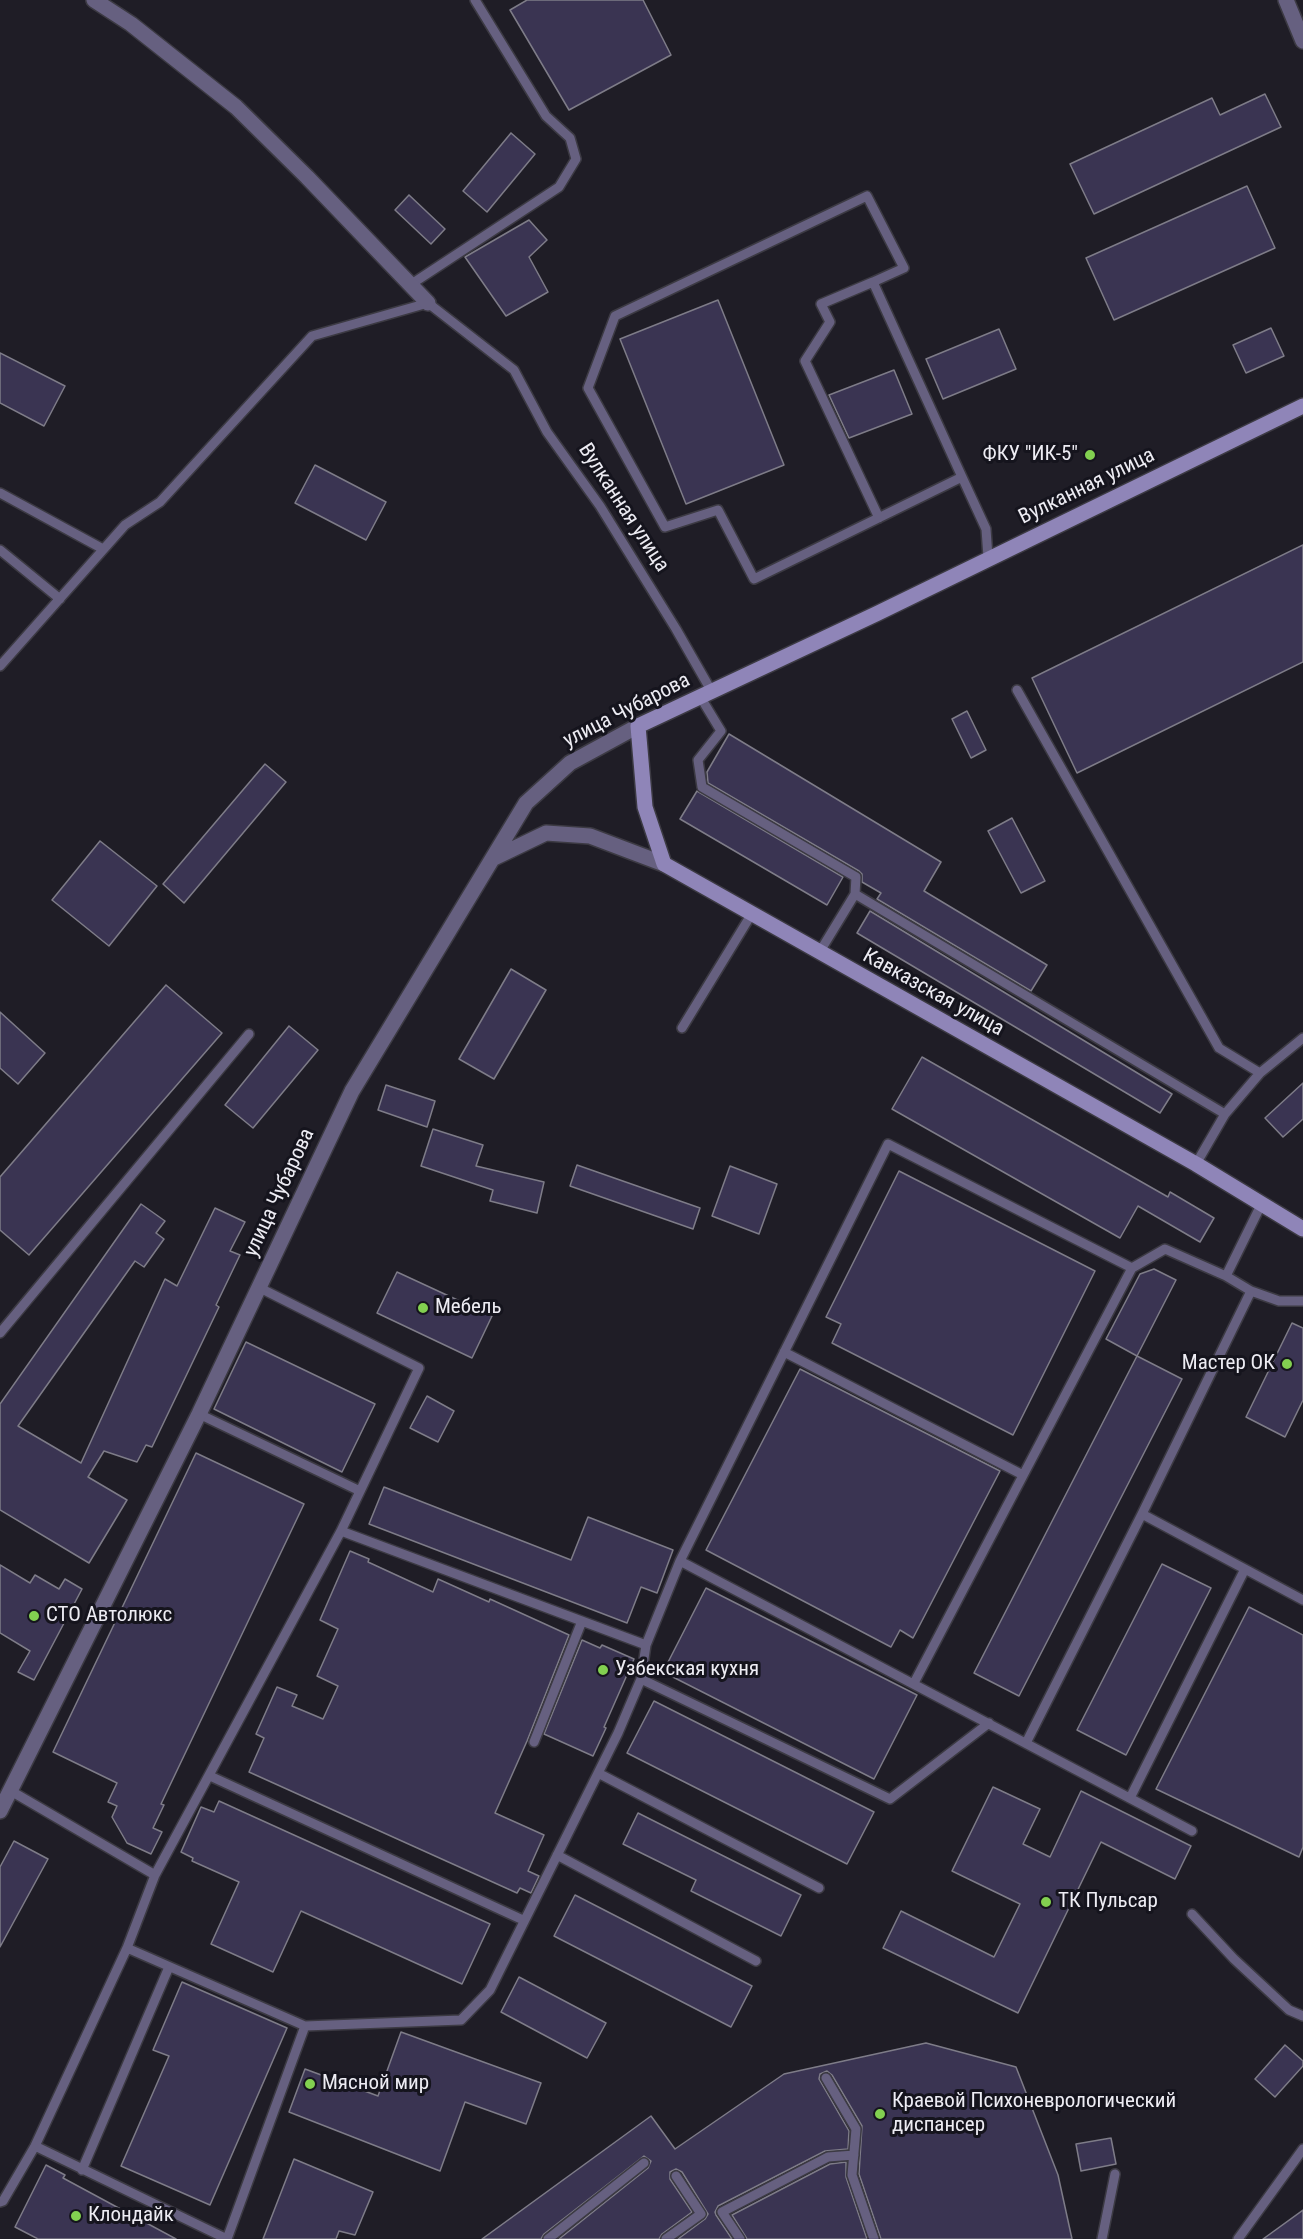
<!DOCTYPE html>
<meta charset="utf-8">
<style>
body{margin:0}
canvas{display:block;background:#1f1d26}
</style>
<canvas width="1303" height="2239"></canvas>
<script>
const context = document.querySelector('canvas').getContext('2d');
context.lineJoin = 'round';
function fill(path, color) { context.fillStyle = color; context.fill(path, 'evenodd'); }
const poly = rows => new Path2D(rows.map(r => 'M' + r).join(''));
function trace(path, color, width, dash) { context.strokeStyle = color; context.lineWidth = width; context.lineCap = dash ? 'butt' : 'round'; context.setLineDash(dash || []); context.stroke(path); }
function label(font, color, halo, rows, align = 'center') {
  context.font = font + ' "Roboto Condensed",sans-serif'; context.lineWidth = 6; context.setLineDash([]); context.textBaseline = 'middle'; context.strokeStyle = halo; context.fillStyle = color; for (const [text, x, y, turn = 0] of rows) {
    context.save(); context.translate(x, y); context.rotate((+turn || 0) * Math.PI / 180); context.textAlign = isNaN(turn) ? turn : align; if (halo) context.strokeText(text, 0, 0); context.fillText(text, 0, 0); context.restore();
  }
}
const building = poly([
 [527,0,643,0,671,55,569,110,510,10,527,0],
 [1265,94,1281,127,1094,214,1070,164,1212,98,1220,115,1265,94],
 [511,133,535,154,487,212,463,191,511,133],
 [1247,186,1275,248,1114,320,1086,258,1247,186],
 [409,195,445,229,431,244,395,210,409,195],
 [529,220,547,240,529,257,548,292,506,316,465,257,529,220],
 [718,300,784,465,686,504,620,339,718,300],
 [1271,328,1284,356,1246,373,1233,345,1271,328],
 [999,329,1016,369,943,399,926,359,999,329],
 [0,353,65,386,44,426,0,403,0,353],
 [894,370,912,414,849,438,829,395,894,370],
 [315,465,386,502,366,540,295,503,315,465],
 [1303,545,1303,662,1077,773,1032,678,1303,545],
 [967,711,986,750,971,758,952,719,967,711],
 [729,734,941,862,924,891,1047,965,1031,991,877,899,881,893,862,882,862,874,859,871,708,783,707,772,729,734],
 [265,764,286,782,184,903,163,884,265,764],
 [697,791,843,877,827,905,680,819,697,791],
 [1012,818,1045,881,1021,893,988,831,1012,818],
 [100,841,157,886,109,946,52,900,100,841],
 [870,911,1172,1094,1160,1113,857,933,870,911],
 [511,969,546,990,494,1079,459,1059,511,969],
 [166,985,222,1033,29,1255,0,1230,0,1177,166,985],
 [0,1012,45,1053,18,1084,0,1068,0,1012],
 [289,1026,318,1050,253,1128,225,1105,289,1026],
 [922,1057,1168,1197,1170,1192,1214,1218,1200,1242,1138,1206,1120,1238,892,1109,922,1057],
 [1303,1083,1303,1119,1283,1137,1265,1118,1303,1083],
 [386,1085,435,1101,427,1127,378,1110,386,1085],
 [433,1129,483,1145,476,1166,544,1182,537,1213,490,1201,493,1190,421,1166,433,1129],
 [577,1165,700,1208,693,1229,570,1186,577,1165],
 [730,1166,777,1184,759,1234,712,1216,730,1166],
 [899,1171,1095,1271,1013,1435,832,1343,841,1324,826,1317,899,1171],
 [141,1204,165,1221,156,1233,164,1239,144,1267,135,1261,18,1426,81,1463,165,1279,177,1286,215,1208,245,1222,230,1251,240,1255,216,1305,219,1307,152,1447,146,1445,137,1462,104,1451,88,1477,127,1500,89,1563,0,1510,0,1404,141,1204],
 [1154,1269,1176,1280,1137,1356,1106,1339,1140,1274,1154,1269],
 [397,1272,492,1316,472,1358,377,1313,397,1272],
 [1292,1323,1303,1328,1303,1400,1285,1437,1246,1417,1292,1323],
 [246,1342,375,1404,342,1472,214,1409,246,1342],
 [1137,1356,1182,1379,1019,1696,974,1673,1137,1356],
 [800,1369,1000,1471,913,1638,900,1630,891,1647,706,1550,800,1369],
 [427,1396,454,1411,438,1442,410,1428,427,1396],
 [196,1453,304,1504,161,1804,164,1805,153,1828,162,1832,151,1854,127,1843,112,1817,117,1806,108,1802,117,1783,53,1752,196,1453],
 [384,1487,571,1560,588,1517,673,1550,657,1593,641,1587,627,1623,369,1524,384,1487],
 [350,1551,369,1559,368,1562,433,1592,438,1579,489,1602,490,1599,569,1635,527,1741,495,1813,544,1835,528,1871,539,1876,531,1893,520,1888,517,1893,249,1772,264,1738,256,1734,277,1687,297,1695,292,1706,323,1719,338,1686,317,1676,338,1629,320,1620,350,1551],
 [1162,1564,1211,1588,1126,1755,1077,1730,1162,1564],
 [0,1565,30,1583,35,1575,59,1589,65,1579,82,1589,34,1680,18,1672,30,1651,0,1633,0,1565],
 [706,1588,917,1695,874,1779,663,1672,706,1588],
 [1249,1607,1303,1635,1303,1847,1299,1857,1156,1789,1249,1607],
 [582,1640,600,1648,602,1645,634,1659,604,1727,606,1728,593,1756,544,1734,582,1640],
 [654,1701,874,1812,847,1864,627,1753,654,1701],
 [993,1787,1040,1809,1023,1844,1050,1857,1081,1791,1191,1846,1175,1879,1101,1842,1018,2013,883,1948,901,1911,994,1957,1020,1904,952,1871,993,1787],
 [219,1801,490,1924,462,1984,301,1911,273,1972,211,1944,239,1882,192,1861,193,1858,181,1852,201,1807,214,1812,219,1801],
 [638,1813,801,1895,781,1936,691,1891,696,1880,623,1844,638,1813],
 [14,1841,48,1859,0,1947,0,1867,14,1841],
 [575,1895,752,1986,731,2027,554,1936,575,1895],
 [519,1977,606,2023,587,2058,501,2012,519,1977],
 [182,1982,287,2028,210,2205,121,2166,169,2056,153,2050,182,1982],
 [401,2032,541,2083,526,2124,465,2102,440,2171,289,2112,305,2069,378,2096,401,2032],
 [926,2043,1016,2067,1058,2175,1072,2239,881,2239,859,2174,862,2126,832,2075,827,2071,820,2074,819,2079,849,2131,848,2149,825,2151,718,2206,715,2212,716,2215,732,2239,678,2239,705,2219,708,2214,682,2172,676,2169,670,2172,670,2179,692,2212,662,2234,659,2239,559,2239,648,2168,651,2161,644,2156,544,2234,541,2239,482,2239,651,2116,675,2149,784,2074,926,2043],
 [1285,2045,1303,2061,1303,2066,1275,2097,1255,2079,1285,2045],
 [1111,2138,1116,2164,1081,2171,1076,2144,1111,2138],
 [294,2159,373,2192,355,2235,339,2231,336,2239,263,2239,294,2159],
 [846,2162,846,2177,867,2239,747,2239,732,2215,830,2164,846,2162],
 [46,2165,65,2175,63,2178,176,2239,38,2239,15,2227,46,2165],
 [1303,2210,1303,2239,1263,2239,1303,2210]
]);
const service = poly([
 [873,282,821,304,830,322,805,361,879,518],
 [410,285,559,187,576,159,570,138,546,116,475,0],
 [962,477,754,579,718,510,665,527,588,388,615,316,867,196,904,268,873,282,962,477,986,529,988,557],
 [0,493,103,549],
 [0,550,60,599],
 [0,666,125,525,160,502,312,336,428,303,514,370,547,432,600,506,676,629,712,692],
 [1017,690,1219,1048,1260,1073],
 [701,698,721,731,698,760,702,787,856,877,855,894,1225,1114],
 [819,953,855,894],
 [682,1028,751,915],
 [1196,1164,1225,1114,1260,1073,1303,1038],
 [258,1287,419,1368,341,1531],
 [1251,1291,1279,1301,1303,1301],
 [0,1333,249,1034],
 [784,1352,1023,1475],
 [199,1414,360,1491],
 [1142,1514,1303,1600],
 [680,1561,888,1144,1132,1268],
 [641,1679,890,1799,989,1723],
 [914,1683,1132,1268,1165,1249,1226,1276,1262,1203],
 [534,1742,582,1621],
 [1026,1743,1142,1514,1251,1291,1226,1276],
 [598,1773,819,1888],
 [210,1776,523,1920],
 [11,1791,155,1875],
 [1130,1798,1245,1569],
 [557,1855,756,1961],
 [1192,1914,1234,1959,1289,2010,1303,2016],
 [127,1948,305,2026],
 [826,2078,856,2129,852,2175,874,2239],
 [35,2146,227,2239],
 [82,2170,169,1967],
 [0,2202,3,2201,35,2146,127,1948,155,1875,341,1531,646,1645],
 [227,2239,305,2026,461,2020,490,1990,618,1733,641,1679,646,1645,680,1561,1192,1831],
 [548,2239,644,2163],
 [666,2239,701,2214,676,2176],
 [740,2239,722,2212,828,2157,854,2155],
 [1102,2239,1115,2174],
 [1238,2239,1303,2149]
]);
const minor = poly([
 [94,0,131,24,236,107,307,177,428,303],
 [1286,0,1303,41]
]);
const tertiary = poly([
 [492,859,546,833,590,836,664,864],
 [0,1811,199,1414,352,1091,526,803,570,763,638,726]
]);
const secondary = poly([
 [1303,406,876,614,638,726,645,807,664,864,1196,1164,1303,1229]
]);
const markers = [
 [1090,455,6,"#82d050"],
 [423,1308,6,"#82d050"],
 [1287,1364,6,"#82d050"],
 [34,1616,6,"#82d050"],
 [603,1670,6,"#82d050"],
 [1046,1902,6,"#82d050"],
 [310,2084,6,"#82d050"],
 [880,2114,6,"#82d050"],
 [76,2216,6,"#82d050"]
];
const poiNames = [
 ["ФКУ \"ИК-5\"",1078,455,"right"],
 ["Мебель",435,1308],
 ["Мастер ОК",1275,1364,"right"],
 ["СТО Автолюкс",46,1616],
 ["Узбекская кухня",615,1670],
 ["ТК Пульсар",1058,1902],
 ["Мясной мир",322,2084],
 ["Краевой Психоневрологический",892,2102],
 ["диспансер",892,2126],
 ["Клондайк",88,2216]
];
const streetNames = [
 ["Вулканная улица",1087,487,-26],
 ["Вулканная улица",623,508,57],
 ["улица Чубарова",627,711,-27],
 ["Кавказская улица",933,993,29],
 ["улица Чубарова",280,1193,-65]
];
fill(building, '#3a3452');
trace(building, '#7e7c88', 1.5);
trace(service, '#3c3a43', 12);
trace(minor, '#3c3a43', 18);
trace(tertiary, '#3c3a43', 18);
trace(secondary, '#3c3a43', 18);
trace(service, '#666080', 9);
trace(minor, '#666080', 15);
trace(tertiary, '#666080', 15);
trace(secondary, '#8f85b8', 15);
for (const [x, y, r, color] of markers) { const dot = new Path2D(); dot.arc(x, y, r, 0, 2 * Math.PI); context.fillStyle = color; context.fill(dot); trace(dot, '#15141d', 2); }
label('21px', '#edecf3', '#15141d', poiNames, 'left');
label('21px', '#edecf3', '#15141d', streetNames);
</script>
